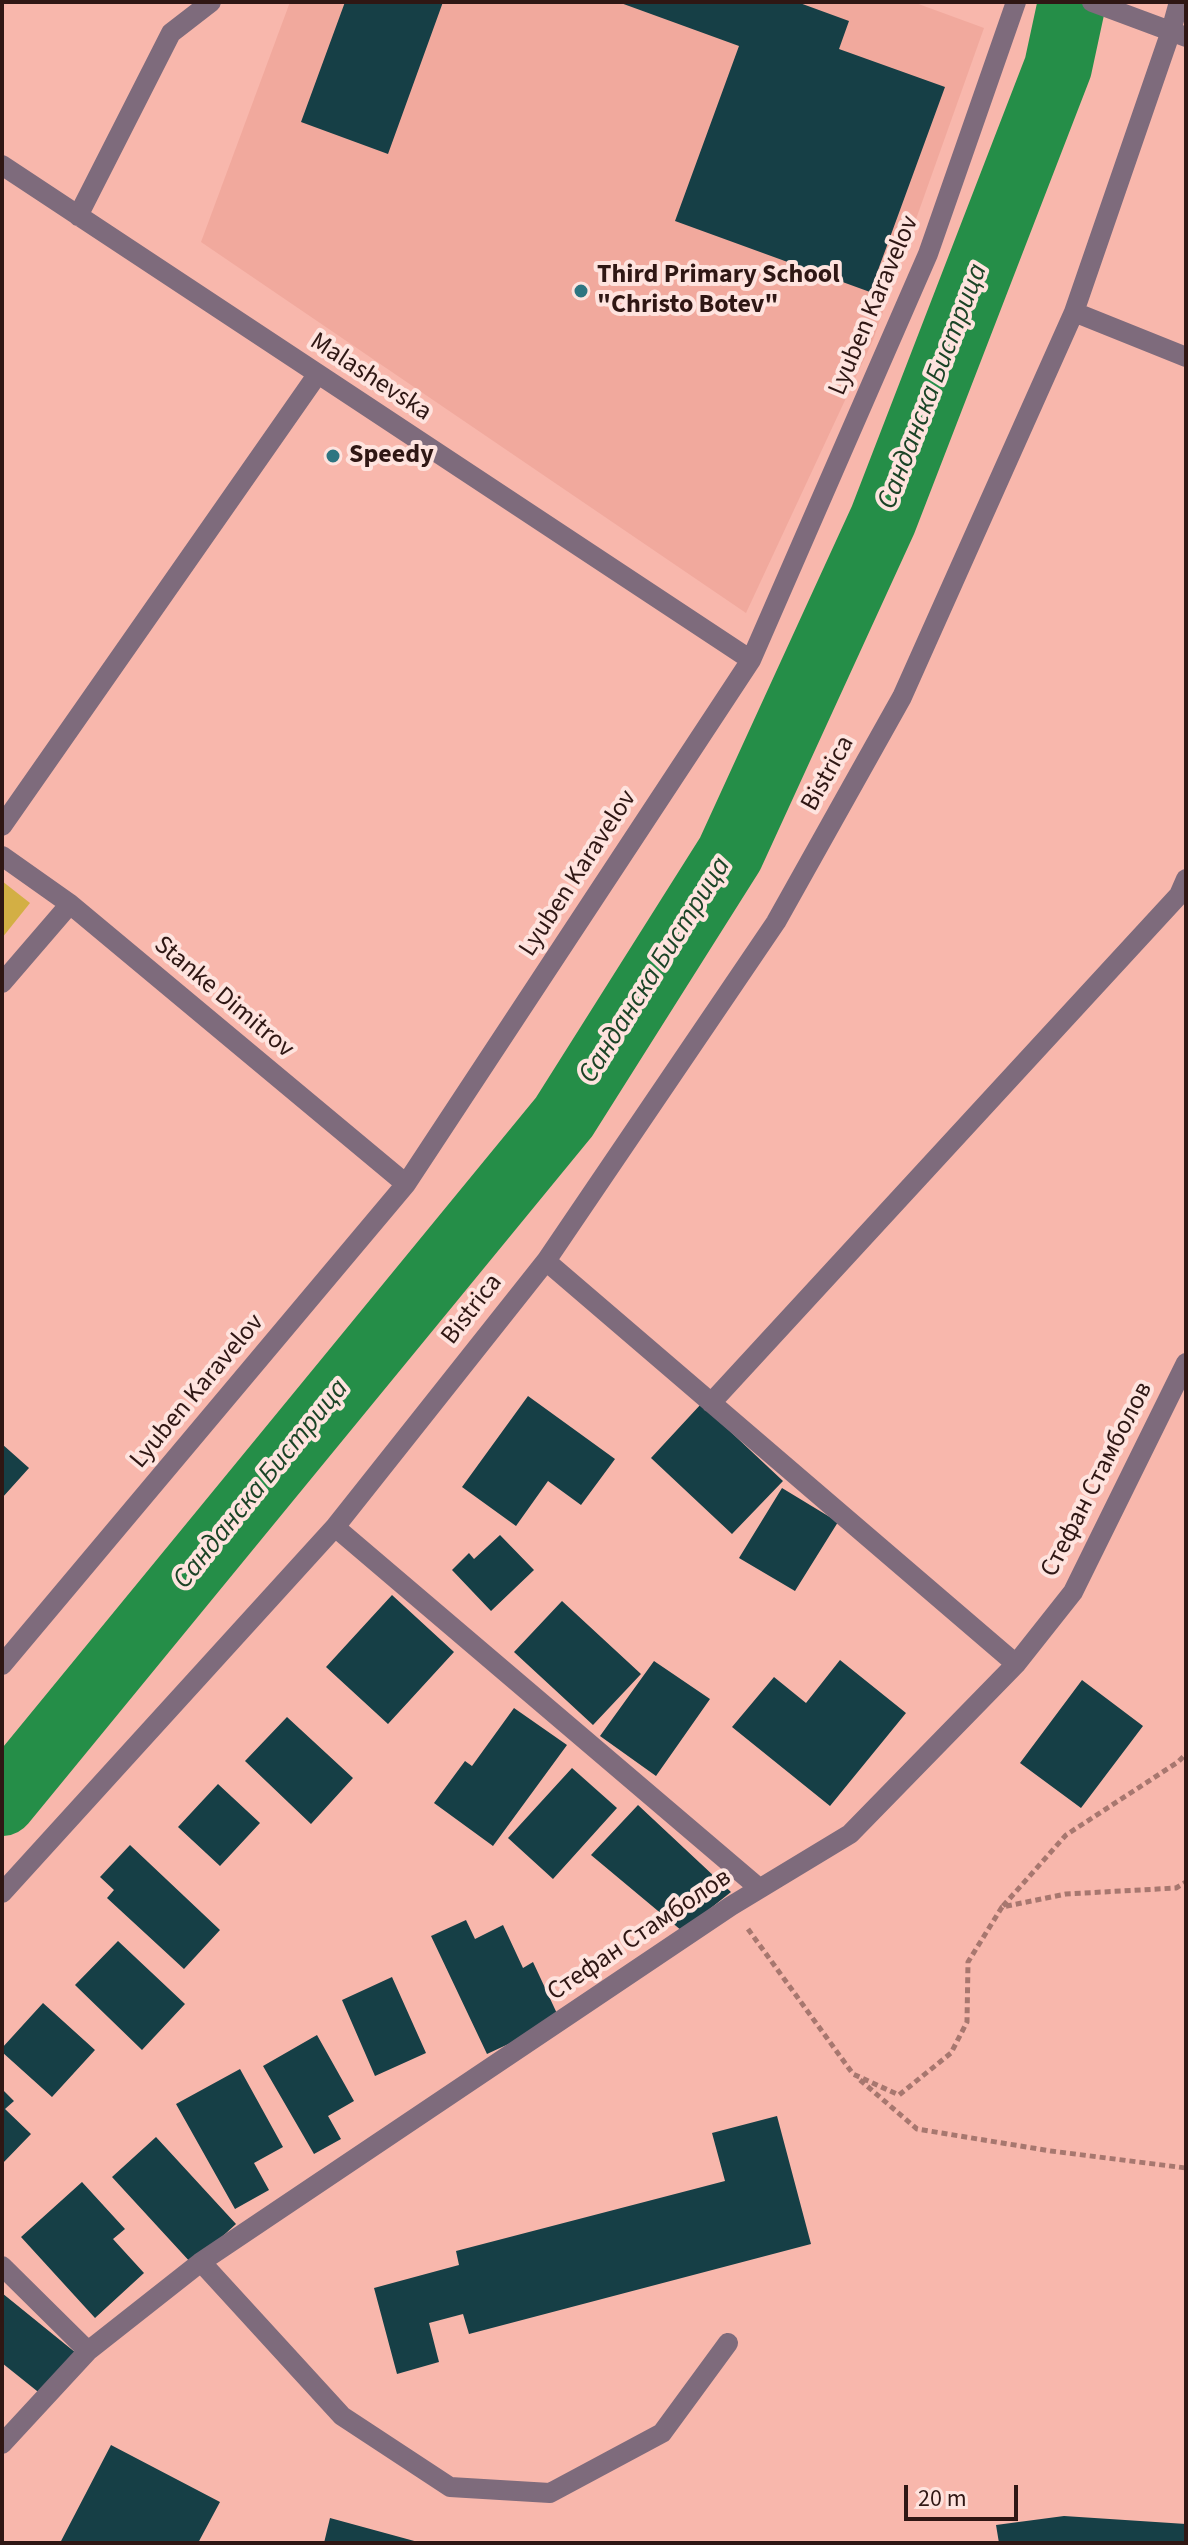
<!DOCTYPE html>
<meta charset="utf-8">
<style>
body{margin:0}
#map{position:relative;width:1188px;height:2545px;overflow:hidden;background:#f8b7ac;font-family:"Source Sans 3",sans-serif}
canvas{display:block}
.frame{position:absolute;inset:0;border:4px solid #2f1714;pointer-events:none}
.scale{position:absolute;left:904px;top:2485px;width:114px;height:36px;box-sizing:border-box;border:4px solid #2f1714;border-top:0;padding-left:10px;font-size:24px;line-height:28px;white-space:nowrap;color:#2f1714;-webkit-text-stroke:6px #fee3de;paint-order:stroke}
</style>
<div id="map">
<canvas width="1188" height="2545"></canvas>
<div class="frame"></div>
<div class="scale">20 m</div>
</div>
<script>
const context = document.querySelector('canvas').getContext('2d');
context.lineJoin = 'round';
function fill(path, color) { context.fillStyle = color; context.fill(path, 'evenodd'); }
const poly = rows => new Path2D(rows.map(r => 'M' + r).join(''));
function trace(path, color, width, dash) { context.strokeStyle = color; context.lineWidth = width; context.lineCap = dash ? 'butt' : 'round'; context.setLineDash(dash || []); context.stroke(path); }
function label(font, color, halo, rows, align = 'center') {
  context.font = font + ' "Source Sans 3",sans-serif'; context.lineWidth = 8; context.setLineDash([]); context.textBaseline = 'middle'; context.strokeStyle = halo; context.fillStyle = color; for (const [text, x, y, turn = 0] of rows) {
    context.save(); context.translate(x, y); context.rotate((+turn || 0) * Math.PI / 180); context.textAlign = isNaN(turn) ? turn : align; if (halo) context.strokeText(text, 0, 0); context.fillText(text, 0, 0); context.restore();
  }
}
const built = poly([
 [290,2,913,2,984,28,873,340,746,613,201,242]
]);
const green = poly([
 [2,881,30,903,2,938]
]);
const river = poly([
 [2,1802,564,1117,730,854,883,520,1058,67,1072,2]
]);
const building = poly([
 [345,2,443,2,388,154,301,122],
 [618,2,797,2,849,21,839,49,945,87,870,292,675,221,739,46],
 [528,1396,615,1459,581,1505,548,1481,516,1526,462,1487],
 [701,1404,783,1481,732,1534,651,1458],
 [2,1444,29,1468,2,1498],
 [782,1488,838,1522,795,1591,739,1558],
 [500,1535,534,1570,491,1611,452,1570,469,1553,474,1559],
 [392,1595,454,1652,388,1724,326,1667],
 [562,1601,641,1674,593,1725,514,1652],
 [840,1660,906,1713,830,1806,732,1727,774,1677,806,1703],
 [654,1661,710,1699,656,1776,600,1736],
 [1082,1680,1143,1726,1081,1808,1020,1763],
 [514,1708,567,1745,493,1846,434,1803,465,1761,472,1766],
 [287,1717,353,1778,311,1824,245,1761],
 [572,1768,617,1808,553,1879,508,1838],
 [218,1784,260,1823,220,1866,178,1827],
 [638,1805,731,1892,682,1931,591,1855],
 [130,1845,220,1930,184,1969,107,1898,114,1890,100,1877],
 [466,1920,475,1939,503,1925,523,1968,533,1962,560,2020,487,2054,431,1936],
 [118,1941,185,2004,142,2050,75,1985],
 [392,1977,426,2053,375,2076,342,2000],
 [43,2003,95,2050,52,2097,2,2052,2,2048],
 [317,2035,354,2101,328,2116,341,2139,314,2154,263,2066],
 [240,2069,283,2147,254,2163,269,2190,235,2209,176,2104],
 [2,2089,14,2101,5,2109,31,2134,2,2164],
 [777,2116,811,2244,469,2334,463,2314,429,2323,439,2362,397,2374,374,2288,459,2265,456,2251,725,2181,712,2133],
 [156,2137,236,2224,192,2264,112,2177],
 [82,2182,125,2229,113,2239,144,2273,95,2318,21,2237],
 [2,2293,76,2353,42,2395,2,2363],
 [111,2445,220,2502,198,2543,60,2543],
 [1064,2516,1186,2524,1186,2543,999,2543,996,2525],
 [330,2518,418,2542,418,2543,324,2543]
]);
const path = poly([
 [1003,1906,1066,1835,1178,1762,1186,1754],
 [748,1929,853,2074,899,2095,951,2053,967,2022,968,1962,1002,1907,1066,1894,1176,1888,1186,1882],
 [860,2080,917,2129,1051,2151,1186,2168]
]);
const minor = poly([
 [1092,2,1186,37],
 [2,165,751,660],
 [78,216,171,33,211,2],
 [1074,312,1186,357],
 [2,826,317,375],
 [2,856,70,904,406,1184],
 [2,983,70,904],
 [546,1261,1016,1664],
 [711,1403,1179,895,1186,879],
 [335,1527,759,1888],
 [2,1665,406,1184,751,660,928,254,1016,2],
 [2,1893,335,1527,546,1261,776,922,902,697,1074,312,1171,31,1179,2],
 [201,2262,342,2416,450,2487,550,2493,662,2433,728,2343],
 [2,2266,88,2351],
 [2,2444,88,2351,201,2262,731,1906,850,1834,1016,1664,1073,1592,1186,1363]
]);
const markers = [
 [581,291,8,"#2e7581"],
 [333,456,8,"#2e7581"]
];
const poiNames = [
 ["Third Primary School",597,276],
 ["\"Christo Botev\"",597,306],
 ["Speedy",349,456]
];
const streetNames = [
 ["Lyuben Karavelov",875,306,-67],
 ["Malashevska",370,378,33],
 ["Bistrica",829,774,-61],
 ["Lyuben Karavelov",579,874,-57],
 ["Stanke Dimitrov",223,998,40],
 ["Bistrica",473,1310,-52],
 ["Lyuben Karavelov",198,1392,-50],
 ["Стефан Стамболов",1098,1480,-63],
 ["Стефан Стамболов",640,1936,-34]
];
const waterNames = [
 ["Санданска Бистрица",934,387,-69],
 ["Санданска Бистрица",656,971,-58],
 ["Санданска Бистрица",262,1485,-51]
];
fill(built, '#f1a99d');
fill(green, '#d3af44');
trace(river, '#258e48', 68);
fill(building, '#163f46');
trace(path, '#a7776f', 5, [6, 4]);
trace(minor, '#7e6b7c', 20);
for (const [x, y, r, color] of markers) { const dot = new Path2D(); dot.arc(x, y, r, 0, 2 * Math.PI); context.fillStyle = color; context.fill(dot); trace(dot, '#fee3de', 3); }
label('bold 26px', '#2f1714', '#fee3de', poiNames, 'left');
label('26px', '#2f1714', '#fee3de', streetNames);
label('italic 28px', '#1b4326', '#fee3de', waterNames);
</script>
